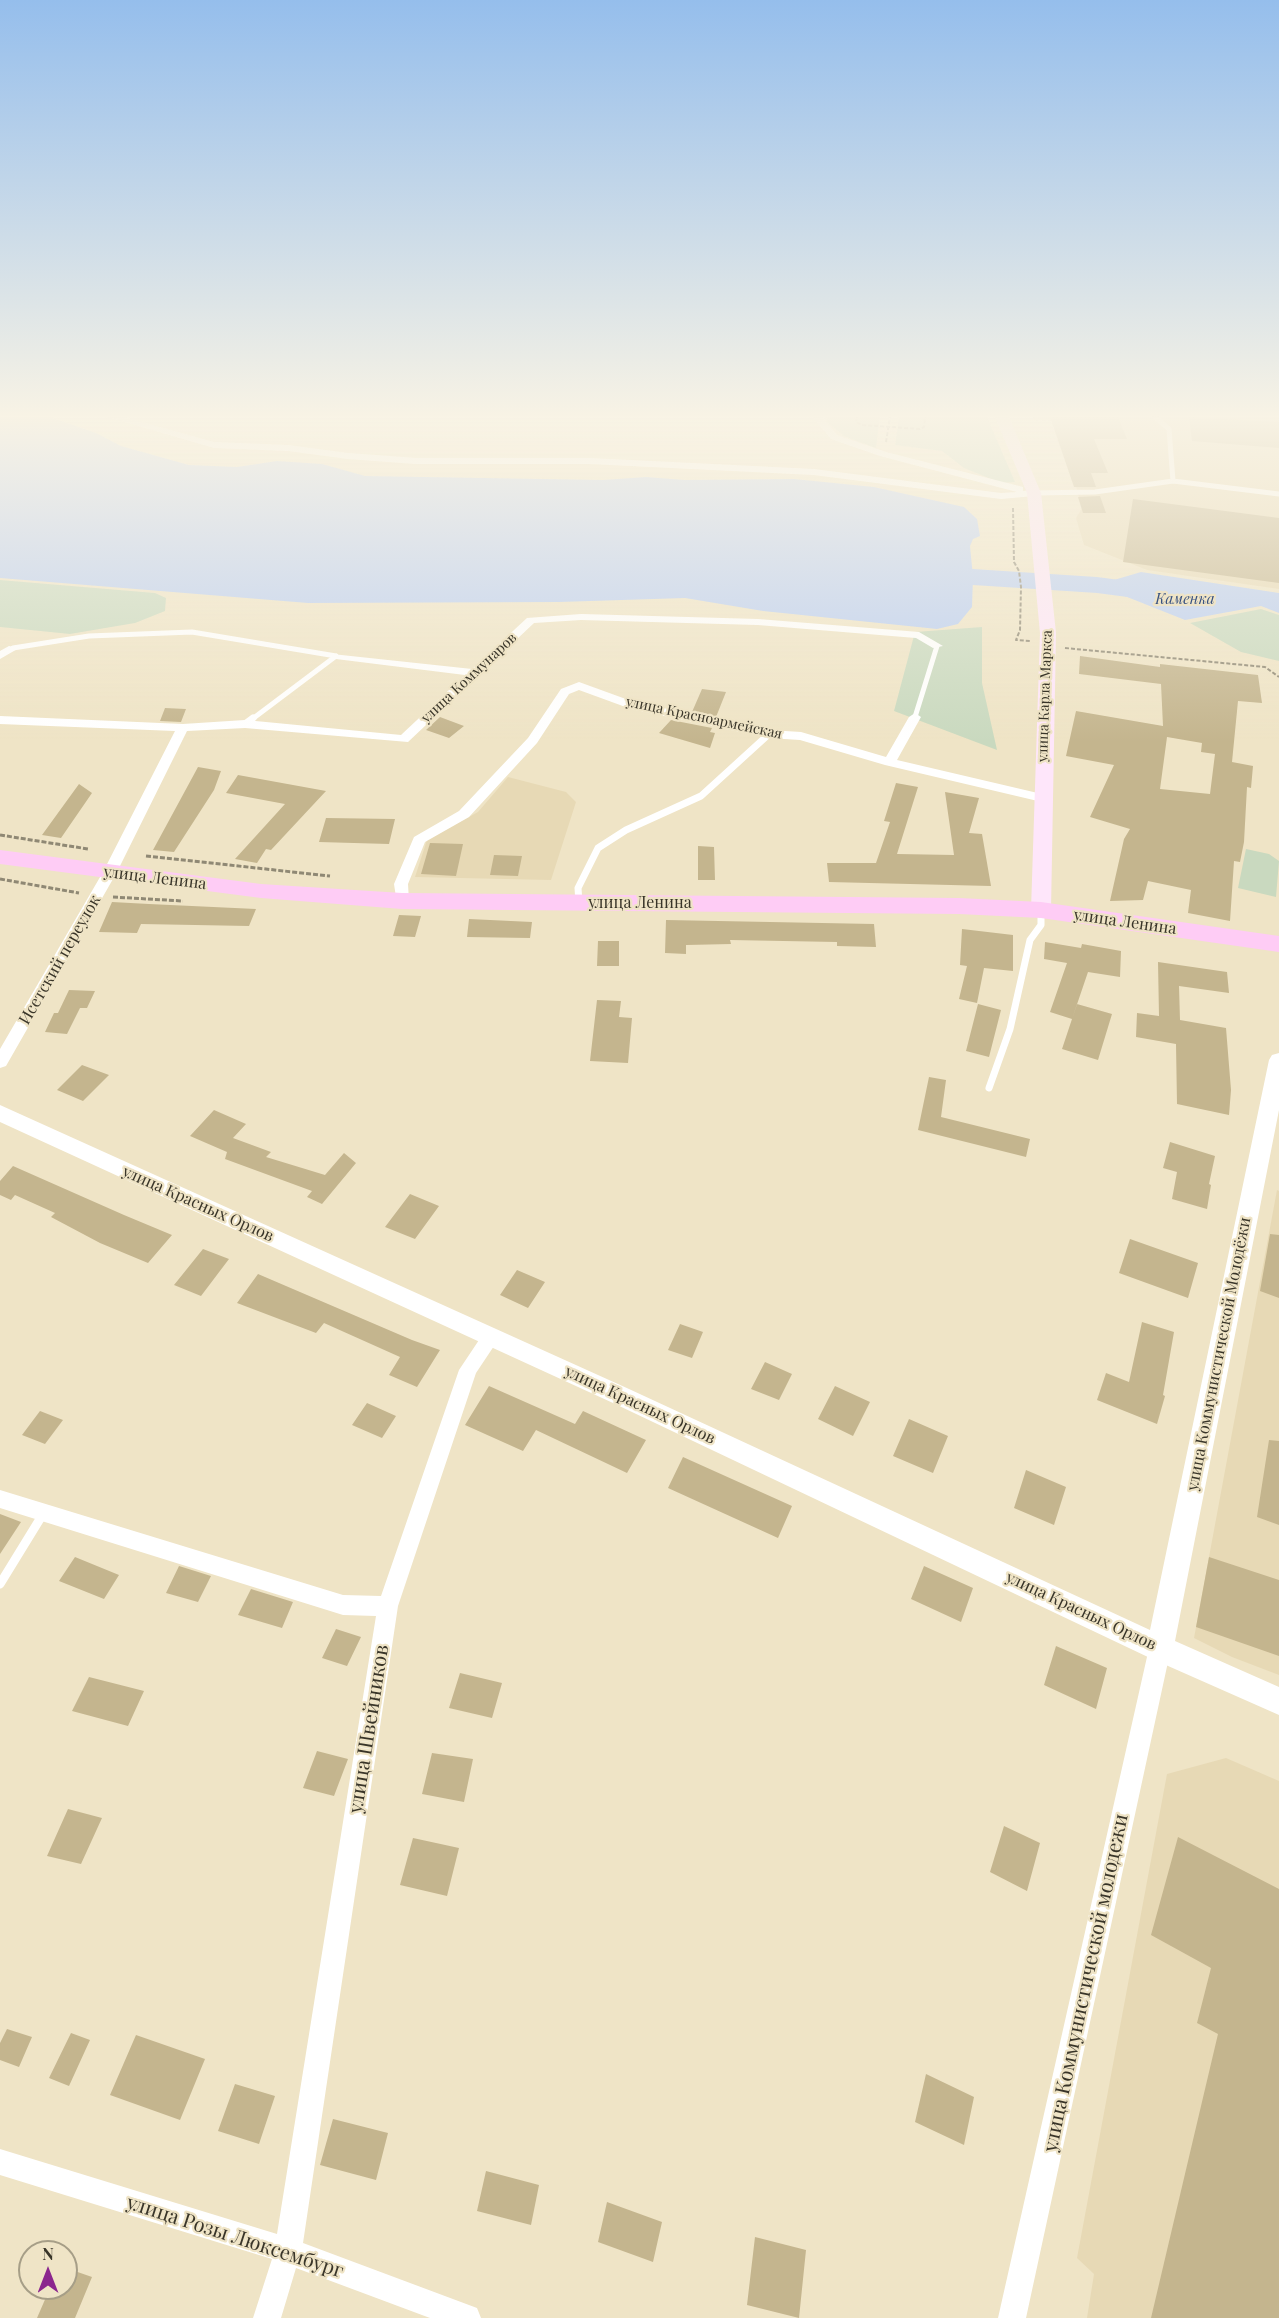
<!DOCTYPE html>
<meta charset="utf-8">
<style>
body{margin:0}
#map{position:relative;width:1279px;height:2318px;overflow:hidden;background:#efe4c6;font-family:"Playfair Display",serif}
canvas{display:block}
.north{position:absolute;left:18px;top:2240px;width:60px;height:60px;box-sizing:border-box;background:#efe4c6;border:2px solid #a69e87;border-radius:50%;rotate:0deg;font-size:16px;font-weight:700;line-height:24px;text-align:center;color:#393529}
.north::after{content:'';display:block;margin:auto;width:21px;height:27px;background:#8b268e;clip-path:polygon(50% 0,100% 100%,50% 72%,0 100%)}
</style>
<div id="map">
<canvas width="1279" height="2318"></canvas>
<div class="north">N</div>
</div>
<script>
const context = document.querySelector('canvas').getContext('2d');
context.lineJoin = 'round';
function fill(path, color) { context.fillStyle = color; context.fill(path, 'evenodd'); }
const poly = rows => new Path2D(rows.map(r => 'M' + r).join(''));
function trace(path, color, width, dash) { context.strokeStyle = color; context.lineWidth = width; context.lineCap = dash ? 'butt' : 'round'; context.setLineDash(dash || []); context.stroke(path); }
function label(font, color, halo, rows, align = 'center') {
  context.font = font + ' "Playfair Display",serif'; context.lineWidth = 4.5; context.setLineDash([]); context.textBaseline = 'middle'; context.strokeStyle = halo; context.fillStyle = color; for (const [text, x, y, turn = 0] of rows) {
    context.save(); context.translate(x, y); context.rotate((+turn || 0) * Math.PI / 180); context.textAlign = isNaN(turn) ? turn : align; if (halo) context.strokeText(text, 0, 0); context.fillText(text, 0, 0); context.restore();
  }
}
const built = poly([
 [1033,417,1279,417,1279,589,1147,570,1084,545,1076,518,1082,508,1057,421,1034,420],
 [508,777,566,792,576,802,551,880,415,877,427,840,478,812],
 [1277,1190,1279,1191,1279,1675,1232,1657,1194,1638],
 [1226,1758,1279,1781,1279,2318,1087,2318,1094,2274,1077,2258,1167,1774]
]);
const green = poly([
 [826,417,880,417,876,448,844,436,827,422],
 [899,417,987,417,1015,482,1001,483,964,468,942,451,895,445],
 [0,580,155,593,166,598,165,611,135,623,70,634,0,627],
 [1261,609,1279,615,1279,661,1241,652,1190,623],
 [982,627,982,683,997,750,894,711,915,632],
 [1246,849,1269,854,1279,861,1276,897,1238,888]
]);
const water = poly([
 [0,417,50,417,96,433,121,446,189,465,237,467,277,461,322,464,365,476,603,480,646,477,685,480,794,479,874,487,964,507,977,519,980,536,973,539,970,546,973,577,972,607,958,624,937,629,763,611,685,598,559,602,308,603,0,578],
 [1141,572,1279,593,1279,613,1261,606,1185,620,1097,585]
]);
const river = poly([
 [922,562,973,569,1097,577,1150,584,1159,586,1163,592,1159,598,1150,600,1097,593,973,585,913,575,909,570,913,565,922,562]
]);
const building = poly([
 [1050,417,1118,417,1127,439,1094,439,1108,473,1091,473,1096,487,1074,487],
 [1189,417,1279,422,1279,448,1192,441],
 [1100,496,1106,513,1083,513,1078,497],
 [1133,499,1279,518,1279,583,1123,562],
 [1080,656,1160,667,1160,664,1258,675,1262,703,1238,701,1232,762,1253,766,1251,788,1247,787,1244,842,1240,862,1234,861,1230,921,1188,913,1191,890,1148,881,1143,900,1110,901,1124,839,1130,829,1090,817,1114,765,1066,756,1076,711,1163,726,1161,684,1079,674],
 [1167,737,1202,743,1201,752,1215,754,1210,794,1160,789],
 [702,689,726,692,716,717,692,712],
 [165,708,186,709,181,722,160,721],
 [440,717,464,726,449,738,426,730],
 [671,720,712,728,710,732,715,733,710,748,659,733],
 [198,767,221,771,214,790,174,852,153,850],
 [238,775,326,791,271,850,266,849,257,863,235,859,285,804,226,793],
 [896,783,918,787,897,854,954,855,945,792,979,798,969,833,982,834,991,886,829,882,827,863,876,863,890,822,884,821],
 [79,784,92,793,61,838,42,835],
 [326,818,395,819,389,844,319,842],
 [430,843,463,844,456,876,421,874],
 [698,846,714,847,715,880,698,880],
 [494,855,522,856,518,876,490,875],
 [112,902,149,904,256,909,249,926,141,924,137,933,99,932],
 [399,915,421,916,415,937,393,936],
 [469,919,532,922,530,938,467,937],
 [666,920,874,924,876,947,837,946,837,942,730,940,731,944,686,945,686,954,665,953],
 [962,929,1013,935,1013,971,984,968,977,1003,959,999,967,966,960,965],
 [598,941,619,941,619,966,597,966],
 [1045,942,1081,948,1082,944,1121,951,1120,977,1088,972,1072,1019,1050,1012,1067,963,1044,959],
 [1158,962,1227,972,1229,993,1179,986,1180,1020,1226,1028,1231,1090,1229,1115,1177,1104,1176,1044,1136,1037,1137,1013,1159,1016],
 [69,990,95,991,87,1008,80,1008,67,1034,45,1032,54,1013,58,1013],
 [597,1000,621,1001,619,1017,632,1018,628,1063,590,1061],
 [978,1004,1001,1010,989,1057,966,1051],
 [1077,1004,1112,1014,1098,1060,1062,1049],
 [82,1065,109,1075,83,1101,57,1090],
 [929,1077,946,1080,941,1117,1030,1139,1026,1157,918,1130],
 [214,1110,246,1124,233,1138,271,1152,266,1157,325,1175,344,1153,356,1163,322,1204,307,1197,312,1191,225,1159,227,1152,190,1136],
 [1170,1142,1215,1156,1209,1184,1211,1185,1207,1209,1172,1199,1177,1172,1163,1168],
 [13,1166,124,1215,172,1235,148,1263,100,1243,51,1217,55,1213,15,1195,11,1200,0,1195,0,1181],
 [410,1194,439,1206,415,1239,385,1227],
 [1270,1234,1279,1235,1279,1298,1260,1291],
 [1130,1239,1198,1263,1188,1298,1119,1273],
 [203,1249,229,1259,201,1296,174,1285],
 [517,1270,545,1282,528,1308,500,1295],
 [258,1274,412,1340,440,1350,417,1387,389,1375,400,1357,324,1323,316,1333,237,1303],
 [1142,1322,1174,1332,1163,1395,1165,1396,1157,1424,1097,1400,1106,1373,1129,1382],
 [680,1324,703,1332,692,1358,668,1350],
 [765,1362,792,1374,779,1400,751,1389],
 [489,1386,575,1424,583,1411,646,1440,627,1473,536,1430,523,1451,465,1425],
 [835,1386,870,1402,853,1436,818,1419],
 [367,1403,396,1416,382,1438,352,1425],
 [40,1411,63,1420,45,1444,22,1435],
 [909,1419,948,1436,933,1473,893,1456],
 [1269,1440,1279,1441,1279,1525,1257,1517],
 [683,1457,792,1506,778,1538,668,1488],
 [1026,1470,1066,1487,1054,1525,1014,1508],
 [0,1514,21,1522,0,1554],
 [75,1557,119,1575,104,1599,59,1581],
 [1209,1557,1279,1580,1279,1656,1196,1627],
 [179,1566,211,1576,198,1602,166,1593],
 [924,1566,973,1588,961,1622,911,1599],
 [251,1589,293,1602,282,1628,238,1615],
 [336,1629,361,1637,347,1666,322,1658],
 [1056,1646,1107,1668,1096,1709,1044,1685],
 [460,1673,502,1683,492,1718,449,1708],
 [89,1677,144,1691,128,1726,72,1711],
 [317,1751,348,1759,334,1796,303,1788],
 [432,1753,473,1759,464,1802,422,1794],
 [68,1809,102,1818,81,1864,47,1856],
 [1004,1826,1040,1843,1027,1891,990,1872],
 [1178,1837,1279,1889,1279,2318,1151,2318,1218,2034,1197,2023,1211,1968,1151,1935],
 [413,1838,459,1848,447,1896,400,1885],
 [7,2029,32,2037,19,2067,0,2060,0,2043],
 [71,2033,90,2040,69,2086,49,2078],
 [136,2035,205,2059,180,2120,110,2095],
 [926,2074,974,2097,964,2145,915,2122],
 [235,2084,275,2096,259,2144,218,2131],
 [333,2119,388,2133,376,2180,320,2165],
 [486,2171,539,2185,531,2225,477,2211],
 [607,2202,662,2222,653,2262,598,2242],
 [755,2237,806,2250,799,2318,747,2305],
 [66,2268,92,2277,75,2318,37,2318,50,2288,66,2288]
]);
const pathFar1 = poly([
 [857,417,856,422,862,425,920,429,924,427,925,417],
 [886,442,890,417],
 [1013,508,1014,562,1019,571,1021,587,1020,630,1016,640,1030,641],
 [1065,648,1265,667,1279,677]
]);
const path = poly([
 [0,835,88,849],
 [146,856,330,876],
 [0,879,79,893],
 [113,897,183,901]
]);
const serviceFar2 = poly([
 [1155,417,1169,429,1173,481],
 [1034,493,1095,492,1173,481,1279,494],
 [13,648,89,636,192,632,336,656],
 [915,717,937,646],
 [251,720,336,656]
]);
const serviceFar1 = poly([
 [245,724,253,718],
 [579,903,578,888,598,848,626,830,701,796,769,734],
 [989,1088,1010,1029,1030,940,1041,925,1041,910]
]);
const service = poly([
 [0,1584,43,1514]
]);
const minor = poly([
 [108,417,123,417,214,442,288,445,348,453,416,458,590,458,814,469,1001,493,1017,492,880,456,831,439,813,417,822,417,837,435,886,452,1023,487,1023,491,1034,490,1039,493,1034,496,1001,499,814,475,590,464,416,464,348,459,288,451,214,448,108,417],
 [581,614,758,619,919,632,943,646,933,648,916,638,758,625,581,620,534,623,408,742,245,728,187,731,117,872,6,1066,0,1068,0,1049,103,872,175,731,0,724,0,716,183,724,245,720,401,735,465,675,336,659,332,658,332,654,472,669,527,618,581,614],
 [9,646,19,648,0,659,0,651,9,646],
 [579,682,634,702,769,730,801,732,886,757,909,717,915,713,921,717,897,760,1042,794,1049,798,1042,802,885,765,800,740,769,738,631,709,579,690,569,694,537,743,469,817,425,842,408,884,409,901,407,904,397,904,394,884,414,837,459,811,528,738,561,689,579,682],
 [491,1329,497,1331,500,1337,476,1373,398,1606,303,2243,477,2308,481,2318,430,2318,296,2268,281,2318,253,2318,272,2259,0,2175,0,2149,277,2234,376,1616,343,1615,0,1508,0,1490,343,1595,381,1596,459,1370,485,1331,491,1329],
 [1160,1637,1168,1640,1171,1648,1026,2318,998,2318,1149,1648,1152,1640,1160,1637]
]);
const tertiary = poly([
 [1279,1053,1279,1110,1175,1641,1279,1687,1279,1715,1150,1658,613,1403,0,1122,0,1105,629,1389,1150,1630,1269,1060,1272,1055,1279,1053]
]);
const secondary = poly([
 [995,417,1009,417,1041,493,1056,633,1051,910,1048,915,1041,917,1034,915,1031,910,1040,633,1027,493,995,417]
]);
const primary = poly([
 [0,850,261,884,402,893,959,898,1041,902,1279,936,1279,952,1041,918,959,914,402,909,261,898,0,864,0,850]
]);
const farStreetnames = [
 ["улица Коммунаров",469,678,-43],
 ["улица Карла Маркса",1045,696,-88],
 ["улица Красноармейская",704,718,12]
];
const farWaternames = [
 ["Каменка",1185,599]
];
const streetNames = [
 ["улица Ленина",155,878,7],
 ["улица Ленина",640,903],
 ["улица Ленина",1125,922,8],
 ["Исетский переулок",60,960,-60],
 ["улица Красных Орлов",198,1204,24],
 ["улица Коммунистической Молодёжи",1219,1354,-79],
 ["улица Красных Орлов",640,1405,25],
 ["улица Красных Орлов",1081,1611,25]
];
const nearStreetnames = [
 ["улица Швейников",369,1729,-81],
 ["улица Коммунистической молодежи",1086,1983,-78],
 ["улица Розы Люксембург",235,2237,18]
];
fill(built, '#e7d9b5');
fill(green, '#c9d9bf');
fill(water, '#bacef2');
fill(river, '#bacef2');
fill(building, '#c4b58e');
trace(pathFar1, '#8f8874', 2, [4, 2]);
trace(path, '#8f8874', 3, [5, 2]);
trace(serviceFar2, '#fff', 5);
trace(serviceFar1, '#fff', 7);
trace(service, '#fff', 9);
fill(minor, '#fff');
fill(tertiary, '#fff');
fill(secondary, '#fee6fa');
fill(primary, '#feccf5');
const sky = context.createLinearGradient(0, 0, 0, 742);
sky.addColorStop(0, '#95beec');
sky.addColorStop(0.56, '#f8f3e5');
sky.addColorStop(1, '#f8f3e500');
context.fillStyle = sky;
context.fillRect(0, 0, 1279, 742);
label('14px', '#393529', '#efe4c6', farStreetnames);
label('italic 15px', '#375180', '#efe4c6', farWaternames);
label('16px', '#393529', '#efe4c6', streetNames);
label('20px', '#393529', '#efe4c6', nearStreetnames);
</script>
